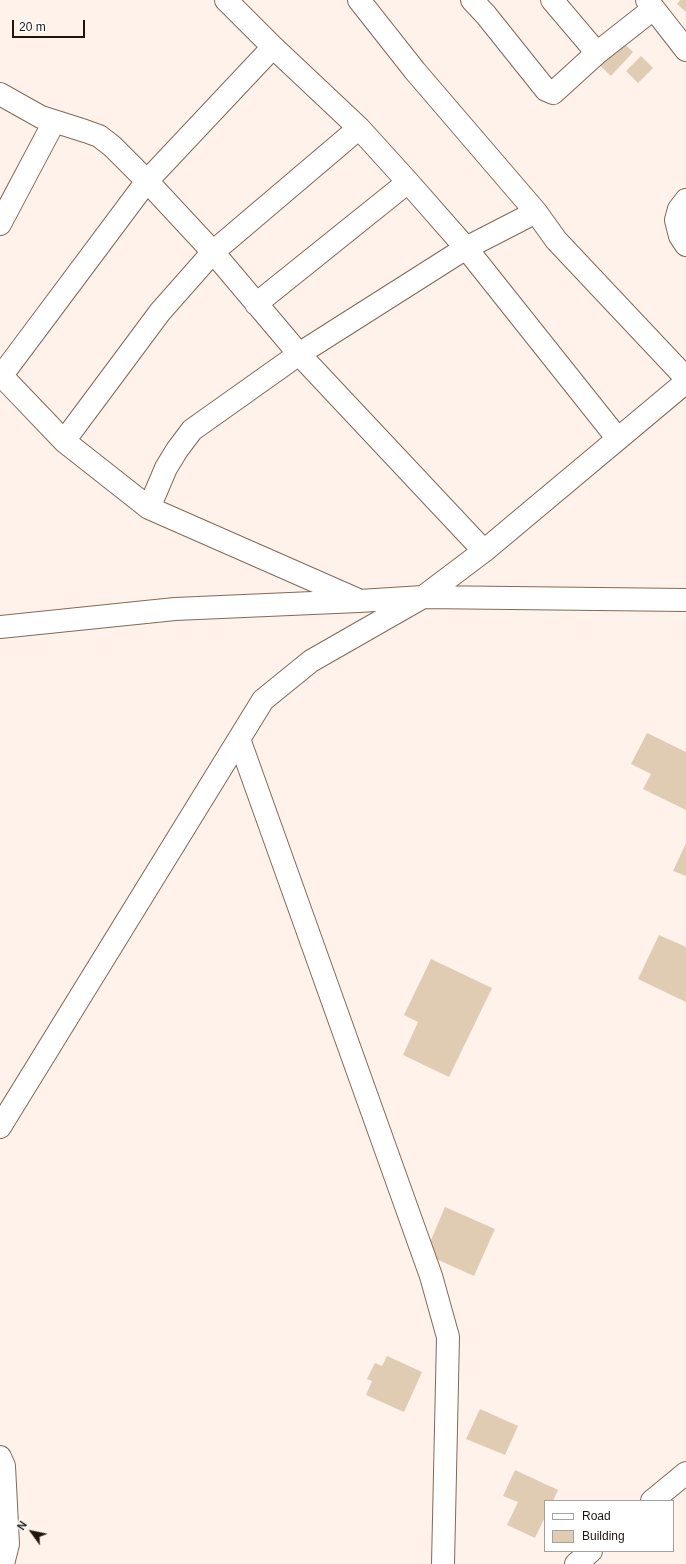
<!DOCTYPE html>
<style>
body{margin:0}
#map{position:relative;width:686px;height:1564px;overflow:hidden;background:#fef2ea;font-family:Arial,sans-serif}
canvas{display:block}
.legend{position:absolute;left:544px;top:1500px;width:130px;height:52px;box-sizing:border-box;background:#fff;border:1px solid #a5a19f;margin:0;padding:5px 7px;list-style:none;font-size:12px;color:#1f150f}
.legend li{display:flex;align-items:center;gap:8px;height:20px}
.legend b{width:20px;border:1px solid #a5a19f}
.north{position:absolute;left:12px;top:1512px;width:40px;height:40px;-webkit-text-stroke:3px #fff;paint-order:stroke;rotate:303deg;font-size:11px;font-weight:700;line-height:16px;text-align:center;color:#1f150f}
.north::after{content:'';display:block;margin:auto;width:14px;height:18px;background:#1f150f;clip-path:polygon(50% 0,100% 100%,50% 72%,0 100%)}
.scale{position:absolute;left:12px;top:20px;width:73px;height:18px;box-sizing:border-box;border:2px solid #1f150f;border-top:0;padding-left:5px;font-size:12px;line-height:14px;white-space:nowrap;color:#1f150f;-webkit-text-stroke:3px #fff;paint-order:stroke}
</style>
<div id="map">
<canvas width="686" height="1564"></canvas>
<ul class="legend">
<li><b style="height:5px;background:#fff"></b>Road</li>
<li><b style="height:11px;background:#e0ccb3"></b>Building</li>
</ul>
<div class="north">N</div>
<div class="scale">20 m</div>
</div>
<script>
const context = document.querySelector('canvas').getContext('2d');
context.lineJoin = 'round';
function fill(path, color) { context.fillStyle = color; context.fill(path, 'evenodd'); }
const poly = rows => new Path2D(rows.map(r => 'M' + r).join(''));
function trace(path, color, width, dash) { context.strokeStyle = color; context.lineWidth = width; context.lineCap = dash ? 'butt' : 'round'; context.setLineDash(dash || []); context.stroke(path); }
const building = poly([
 [680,0,686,0,686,12,677,4],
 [612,32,633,52,611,76,590,56],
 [641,56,653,68,638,83,626,71],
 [647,733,686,752,686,810,643,789,651,774,631,764],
 [686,843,686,876,673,871],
 [659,935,686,947,686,1002,638,979],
 [431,959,492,988,449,1077,403,1055,418,1022,404,1015],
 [445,1207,495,1229,474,1276,425,1254],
 [387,1356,422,1372,404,1412,366,1395,372,1381,367,1379,375,1363,382,1366],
 [480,1409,518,1426,505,1455,466,1439],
 [515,1470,558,1490,553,1501,545,1501,545,1517,535,1538,507,1525,518,1502,503,1496]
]);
const minor = poly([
 [226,0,273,47,359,128,408,182,466,248,618,439],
 [359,0,415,71,536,212,556,240,686,378],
 [472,0,486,15,546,90,553,93,597,53,653,9],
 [552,0,597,53],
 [647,0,686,50],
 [0,94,41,117,85,131,99,136,112,146,147,181,213,252,299,354,484,551],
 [686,200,679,209,676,220,680,236,686,245],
 [0,224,54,122],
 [256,304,408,182],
 [0,374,64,441,149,508,356,599],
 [2,375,147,181,273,47],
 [64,441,160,312,213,252,359,128],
 [149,508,166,468,177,450,192,430,299,354,466,248,536,212],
 [0,627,175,609,359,601,423,597,686,600],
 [239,739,431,1276,448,1337,443,1564],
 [0,1127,263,700,311,661,423,597,484,551,686,382],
 [0,1457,4,1466,8,1544,3,1564],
 [652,1501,686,1473],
 [576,1564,591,1551]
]);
fill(building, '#e0ccb3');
trace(minor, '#826958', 24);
trace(minor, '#fff', 22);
</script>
